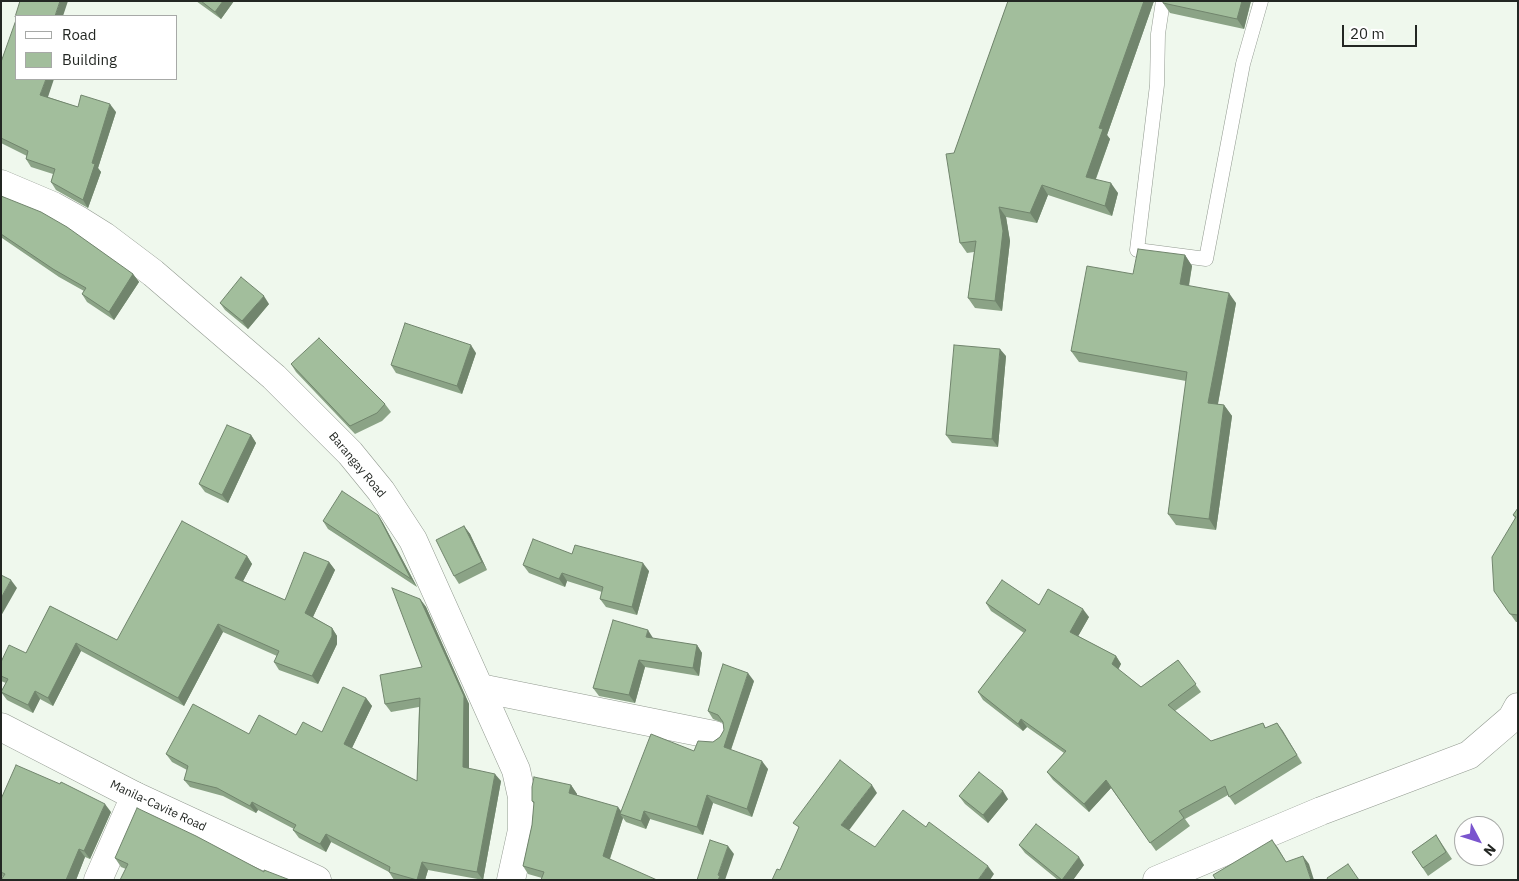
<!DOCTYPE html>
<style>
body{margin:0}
#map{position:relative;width:1519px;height:881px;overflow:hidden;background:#eff8ed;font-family:"IBM Plex Sans",sans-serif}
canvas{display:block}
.frame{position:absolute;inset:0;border:2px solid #232723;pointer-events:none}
.legend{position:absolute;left:15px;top:15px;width:162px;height:65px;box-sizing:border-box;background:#fff;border:1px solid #a7a9a7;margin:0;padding:6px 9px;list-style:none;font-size:15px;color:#232723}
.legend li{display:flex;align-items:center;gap:10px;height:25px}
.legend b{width:25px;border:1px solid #a7a9a7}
.north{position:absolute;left:1454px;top:816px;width:50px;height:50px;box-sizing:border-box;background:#fff;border:1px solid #a7a9a7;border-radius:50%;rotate:130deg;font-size:14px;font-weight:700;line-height:20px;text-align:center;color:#232723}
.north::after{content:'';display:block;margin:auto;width:18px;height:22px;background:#7a55ce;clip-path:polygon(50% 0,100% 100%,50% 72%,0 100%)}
.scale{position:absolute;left:1342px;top:25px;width:75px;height:22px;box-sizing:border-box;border:2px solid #232723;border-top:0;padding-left:6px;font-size:15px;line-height:18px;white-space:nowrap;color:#232723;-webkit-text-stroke:4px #fff;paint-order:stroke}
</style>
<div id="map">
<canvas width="1519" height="881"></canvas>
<div class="frame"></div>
<ul class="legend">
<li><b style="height:6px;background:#fff"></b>Road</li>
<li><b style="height:14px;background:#a2be9c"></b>Building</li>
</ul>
<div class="north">N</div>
<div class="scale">20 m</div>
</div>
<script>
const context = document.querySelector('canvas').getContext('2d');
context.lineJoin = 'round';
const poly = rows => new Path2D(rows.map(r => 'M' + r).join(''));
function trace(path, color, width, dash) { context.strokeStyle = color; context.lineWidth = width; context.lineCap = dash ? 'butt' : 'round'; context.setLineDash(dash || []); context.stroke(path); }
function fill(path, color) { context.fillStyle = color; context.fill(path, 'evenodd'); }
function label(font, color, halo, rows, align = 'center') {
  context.font = font + ' "IBM Plex Sans",sans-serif'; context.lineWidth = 5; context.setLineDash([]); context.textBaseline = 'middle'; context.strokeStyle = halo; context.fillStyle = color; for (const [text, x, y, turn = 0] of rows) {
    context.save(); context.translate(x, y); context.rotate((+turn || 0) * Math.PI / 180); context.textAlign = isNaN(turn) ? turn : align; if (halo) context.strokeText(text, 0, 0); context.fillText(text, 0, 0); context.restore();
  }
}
const service = poly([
 [1163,1,1158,34,1157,85,1137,250,1206,259,1243,64,1261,1]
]);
const minor = poly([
 [480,688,714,735],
 [98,880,135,796],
 [1157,880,1321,811,1469,755,1512,718,1518,707]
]);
const tertiary = poly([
 [1,184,53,206,80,221,104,236,153,273,274,377,350,453,381,491,413,540,516,770,522,797,522,830,511,880]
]);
const secondary = poly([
 [1,727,135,796,317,880]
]);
const wall = poly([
 [196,1,234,1,221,19],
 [1008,1,1154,1,1107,135,1110,139,1096,179,1118,193,1112,216,1048,195,1037,223,1006,217,1010,241,1002,311,975,308,968,298,974,252,967,253,960,243,954,153],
 [1163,1,1251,1,1244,29,1170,13,1163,3],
 [1,62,48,97,78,107,116,112,98,168,101,172,88,208,56,190,51,182,53,174,31,167,26,159,27,156,1,143],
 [1,196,133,274,139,282,114,320,87,302,82,294,84,291,59,277,2,238,1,241],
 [1185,255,1192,266,1189,286,1236,303,1218,404,1224,405,1232,416,1216,530,1176,525,1168,514,1186,381,1079,362,1071,351,1133,274],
 [220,303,269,304,248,329,225,310],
 [476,353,462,394,396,373,391,365],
 [1006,356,998,447,952,443,946,435],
 [291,364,385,404,391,412,382,421,355,434,296,372],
 [251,435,256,443,228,503,205,492,199,484],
 [1518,508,1518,622,1516,622,1494,591,1515,518,1513,515],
 [378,515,383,523,417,587,328,529,323,521],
 [464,526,470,534,487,570,459,584,454,576],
 [572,554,649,571,637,615,606,607,600,599,602,592,567,581,565,587,529,573,523,565],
 [247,556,252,564,243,581,285,600,329,562,335,570,313,617,332,628,337,636,337,644,318,684,279,670,274,662,277,656,223,632,184,706,81,651,53,706,40,699,33,713,7,700,1,692,6,683,1,681,1,662,26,653,50,606,117,640],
 [420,599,426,607,469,704,469,769,501,781,483,880,428,870,425,880,394,880,389,872,331,842,326,852,299,838,293,830,294,829,258,810,256,813,223,796,190,787,184,780,187,770,172,762,166,754,249,734,296,735,322,732,366,698,372,706,352,748,417,781,419,707,391,712,385,704,422,667],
 [986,603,1039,605,1089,617,1078,636,1116,656,1121,664,1118,669,1141,687,1178,660,1201,692,1175,711,1211,741,1263,723,1266,728,1277,723,1302,763,1235,805,1228,795,1185,819,1190,826,1156,851,1111,788,1089,812,1053,780,1047,772,1064,753,1027,727,1023,731,983,700,978,692,1024,633,991,611],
 [653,638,653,639,697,645,702,653,699,676,645,667,635,703,599,696,593,688],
 [754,681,731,750,768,769,752,817,713,803,703,835,650,819,646,829,626,822,623,818,610,859,542,878,528,874,523,866,532,825,534,804,532,801,571,785,577,794,577,795,621,812,694,751,713,742,720,737,724,730,723,723,713,719,708,711],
 [959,796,1008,799,988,823,965,804],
 [1,799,111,812,90,859,85,857,76,880,1,880,3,877,1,876],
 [1436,835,1452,859,1428,876,1412,852],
 [1019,845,1084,865,1073,880,1058,880,1025,853],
 [115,858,264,872,126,869,121,867]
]);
const shadedWall = poly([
 [60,1,68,1,63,16,55,16],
 [223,1,234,1,221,19,215,12],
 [1144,1,1154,1,1107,135,1110,139,1093,186,1086,177,1099,128],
 [1242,1,1251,1,1244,29,1237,19],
 [46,79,54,79,46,103,40,95],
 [110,104,116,112,98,168,101,172,88,208,83,200,92,163],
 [1111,183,1118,193,1112,216,1105,206],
 [1042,185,1048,195,1037,223,1030,213],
 [999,207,1006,217,1010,241,1002,311,995,301],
 [1185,255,1192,266,1187,295,1180,284],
 [133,274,139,282,114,320,109,312],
 [1229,293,1236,303,1216,414,1208,403],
 [264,296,269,304,248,329,242,321],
 [471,345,476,353,462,394,457,386],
 [1000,349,1006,356,998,447,992,439],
 [1224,405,1232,416,1216,530,1209,519],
 [251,435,256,443,228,503,222,495],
 [378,515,383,523,417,587,411,579],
 [464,526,470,534,487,570,482,562],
 [247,556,252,564,241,585,235,578],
 [329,562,335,570,311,621,305,613],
 [643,563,649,571,637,615,632,607],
 [562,573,567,581,565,587,559,579],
 [11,580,17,588,1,616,1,598],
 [420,599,426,607,469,704,469,775,463,767],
 [1083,609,1089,617,1076,640,1070,632],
 [218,624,223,632,184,706,178,698],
 [332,628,337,636,337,644,318,684,312,676],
 [648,630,653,638,651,645,646,637],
 [76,643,81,651,53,706,48,698],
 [697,645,702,653,699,676,693,668],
 [1116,656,1121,664,1117,672,1112,664],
 [639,660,645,667,635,703,629,695],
 [748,673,754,681,729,755,724,747],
 [35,691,40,699,33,713,28,705],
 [366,698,372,706,350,752,344,744],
 [1021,719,1027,727,1023,731,1018,724],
 [1277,723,1283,731,1302,763],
 [762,761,768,769,752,817,747,809],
 [495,774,501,781,483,880,477,872],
 [1106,780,1111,788,1089,812,1084,804],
 [571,785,577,794,575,801,569,793],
 [872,785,877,793,847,833,841,825],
 [1003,791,1008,799,988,823,983,815],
 [707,795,713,803,703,835,697,827],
 [252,802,258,810,256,813,250,806],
 [105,804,111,812,90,859,84,851],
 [618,807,624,815,620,814,623,818,608,864,603,856],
 [644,811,650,819,646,829,641,821],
 [326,834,331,842,326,852,320,844],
 [1272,840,1278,848,1291,870,1286,862],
 [728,846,734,854,725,880,718,880,718,875],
 [79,849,85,857,76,880,66,880],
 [1303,856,1309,864,1314,880,1311,880],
 [1079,857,1084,865,1073,880,1062,880],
 [422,862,428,870,425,880,417,880],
 [988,866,994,874,990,880,978,880]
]);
const building = poly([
 [20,1,60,1,55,16,16,16,16,18,15,17,20,1],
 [201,1,223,1,215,12,201,1],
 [1008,1,1144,1,1099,128,1103,129,1086,177,1111,183,1105,206,1042,185,1030,213,999,207,1003,231,995,301,968,298,976,241,960,243,946,154,954,153,1008,1],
 [1163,1,1242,1,1237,19,1163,3,1163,1],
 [16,20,16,79,46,79,40,95,78,107,81,95,110,104,92,163,95,164,83,200,51,182,55,169,26,159,28,151,1,138,1,62,16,20],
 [1,196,41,212,67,227,133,274,109,312,82,294,86,288,53,269,1,234,1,196],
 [1138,249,1185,255,1180,284,1229,293,1208,403,1224,405,1209,519,1168,514,1187,372,1071,351,1087,266,1133,274,1138,249],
 [241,277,264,296,242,321,220,303,241,277],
 [405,323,471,345,457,386,391,365,405,323],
 [319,338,385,404,377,413,350,426,291,364,319,338],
 [954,345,1000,349,992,439,946,435,954,345],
 [227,425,251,435,222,495,199,484,227,425],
 [342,491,378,515,411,579,323,521,342,491],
 [1518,508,1518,615,1510,614,1494,591,1492,557,1516,517,1513,515,1518,508],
 [182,521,247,556,235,578,285,600,304,552,329,562,305,613,332,628,332,636,312,676,274,662,279,651,218,624,178,698,76,643,48,698,35,691,28,705,1,692,8,679,1,676,1,662,9,645,26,653,50,606,117,640,182,521],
 [464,526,482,562,454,576,436,540,464,526],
 [533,539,572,554,575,545,643,563,632,607,600,599,603,587,562,573,559,579,523,565,533,539],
 [1,575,11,580,1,598,1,575],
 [1002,580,1039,605,1048,589,1083,609,1070,632,1116,656,1112,664,1141,687,1178,660,1196,684,1168,705,1211,741,1263,723,1265,728,1277,723,1297,755,1229,797,1225,786,1179,811,1184,818,1150,843,1106,780,1084,804,1047,772,1066,751,1021,719,1018,724,978,692,1026,630,986,603,1002,580],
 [392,588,420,599,464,696,463,767,495,774,477,872,422,862,417,880,389,872,390,867,326,834,320,844,293,830,296,825,252,802,250,806,217,788,184,780,188,766,166,754,193,704,249,734,259,715,296,735,303,722,322,732,343,687,366,698,344,744,417,781,420,698,385,704,380,675,422,667,392,588],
 [613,620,648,630,646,637,697,645,693,668,639,660,629,695,593,688,613,620],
 [723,664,748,673,724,747,762,761,747,809,707,795,697,827,644,811,641,821,620,814,651,734,694,751,698,741,713,742,720,737,724,730,723,722,718,715,708,711,723,664],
 [840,760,872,785,841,825,875,847,903,810,926,827,929,822,988,866,978,880,772,880,777,869,780,870,799,827,793,823,840,760],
 [16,765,60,784,61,782,105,804,84,851,79,849,66,880,1,880,5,874,1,872,1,799,16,765],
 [979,772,1003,791,983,815,959,796,979,772],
 [534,777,571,785,569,793,618,807,603,856,657,880,541,880,544,872,523,866,532,825,534,802,532,801,532,787,534,777],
 [137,808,196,836,264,872,264,870,290,880,120,880,128,864,115,858,137,808],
 [1036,824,1079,857,1062,880,1019,845,1036,824],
 [1436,835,1446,852,1423,868,1412,852,1436,835],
 [710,840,728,846,718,875,720,876,718,880,697,880,710,840],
 [1272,840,1286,862,1303,856,1311,880,1216,880,1213,875,1272,840],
 [1348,864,1359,880,1328,880,1327,878,1348,864]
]);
const streetNames = [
 ["Barangay Road",357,465,50],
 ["Manila-Cavite Road",158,806,25]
];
trace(service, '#929a90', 15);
trace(minor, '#929a90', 29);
trace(tertiary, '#929a90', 29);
trace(secondary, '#929a90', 29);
trace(service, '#fff', 14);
trace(minor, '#fff', 28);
trace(tertiary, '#fff', 28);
trace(secondary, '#fff', 28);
fill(wall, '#8ba386');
fill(shadedWall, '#71856d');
fill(building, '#a2be9c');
trace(building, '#71856d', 1);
label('12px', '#232723', '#fff', streetNames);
</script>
